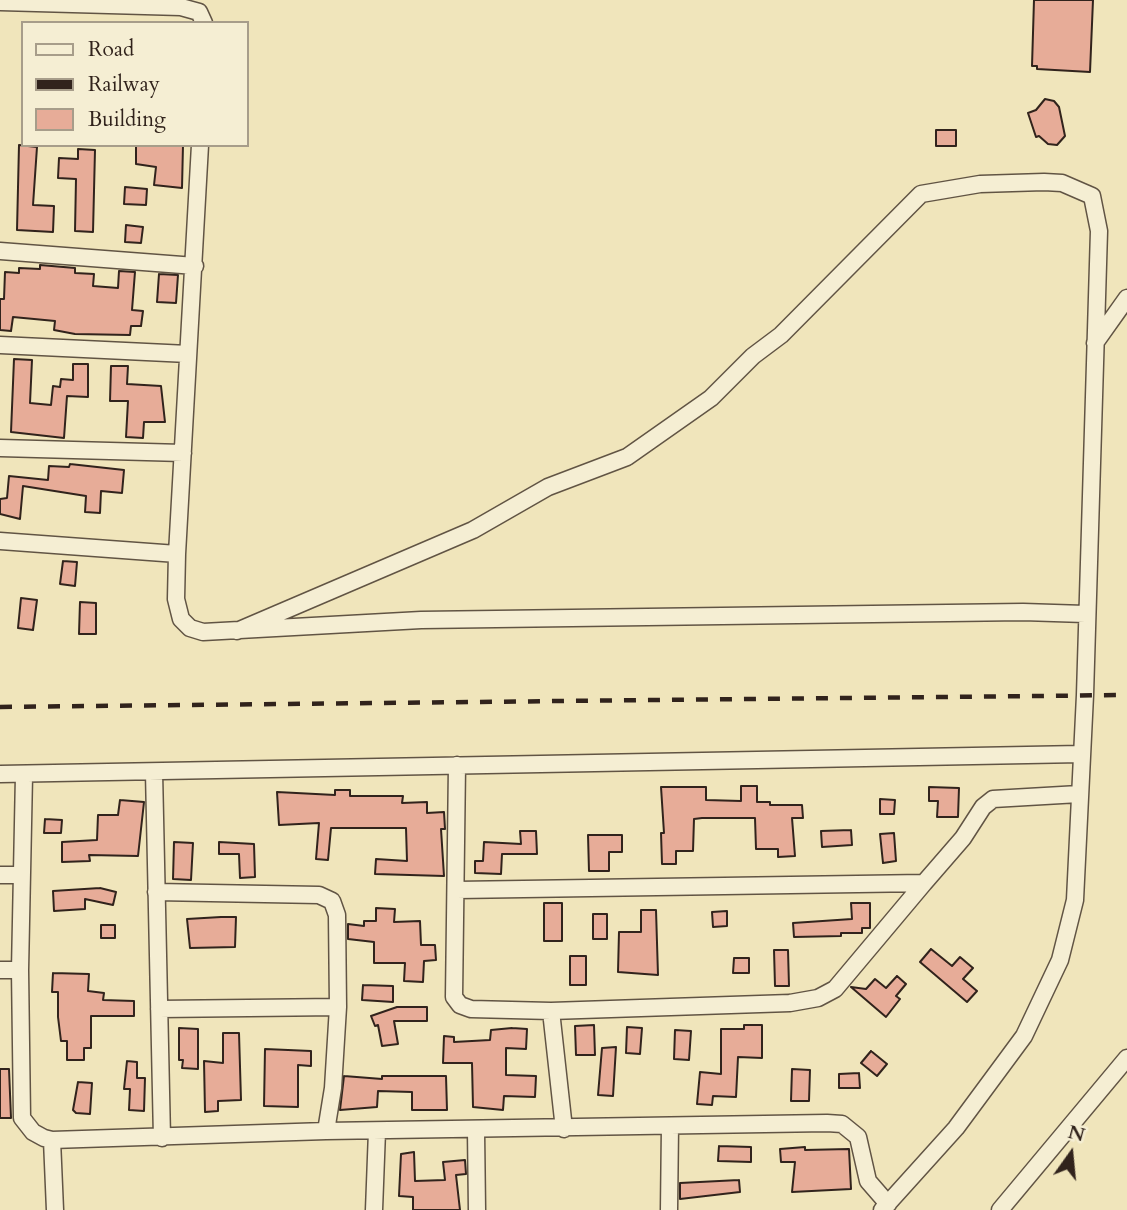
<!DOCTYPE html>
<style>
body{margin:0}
#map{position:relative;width:1127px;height:1210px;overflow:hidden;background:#f0e5bb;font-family:Cardo,serif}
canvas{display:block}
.legend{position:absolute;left:21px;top:21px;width:228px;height:126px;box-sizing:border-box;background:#f5eed3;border:2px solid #a79d8a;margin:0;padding:9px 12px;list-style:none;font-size:21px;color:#31231c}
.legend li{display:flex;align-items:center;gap:14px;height:35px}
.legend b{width:35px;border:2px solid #a79d8a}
.north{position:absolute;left:1036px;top:1119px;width:70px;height:70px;-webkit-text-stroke:5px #f5eed3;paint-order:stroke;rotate:15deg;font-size:19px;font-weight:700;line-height:28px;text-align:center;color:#31231c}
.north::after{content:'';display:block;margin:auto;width:24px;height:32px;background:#31231c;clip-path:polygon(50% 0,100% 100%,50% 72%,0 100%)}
</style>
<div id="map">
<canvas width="1127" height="1210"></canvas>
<ul class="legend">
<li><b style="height:9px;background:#f5eed3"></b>Road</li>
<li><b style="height:9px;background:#31231c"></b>Railway</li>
<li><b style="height:19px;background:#e7ac98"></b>Building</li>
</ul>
<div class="north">N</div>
</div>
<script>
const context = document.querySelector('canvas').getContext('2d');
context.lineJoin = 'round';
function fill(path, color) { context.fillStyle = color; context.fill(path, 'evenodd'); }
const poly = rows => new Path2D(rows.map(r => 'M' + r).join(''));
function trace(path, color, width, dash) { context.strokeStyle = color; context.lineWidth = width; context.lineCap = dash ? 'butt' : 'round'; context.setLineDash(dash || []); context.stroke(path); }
const building = poly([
 [1034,0,1093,0,1090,72,1037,69,1037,66,1032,66,1034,0],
 [1045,99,1054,101,1059,107,1065,136,1057,145,1048,144,1039,136,1036,137,1028,113,1036,110,1045,99],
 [936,130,956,130,956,146,936,146,936,130],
 [19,145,37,147,33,205,54,206,53,232,17,230,19,145],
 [136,145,183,145,182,188,154,185,156,167,136,164,136,145],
 [78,149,95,150,93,232,75,231,76,179,58,178,59,158,78,159,78,149],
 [125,187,147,189,146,205,124,204,125,187],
 [126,225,143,227,141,243,125,242,126,225],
 [40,265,75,268,75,273,94,274,93,286,118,288,119,271,135,272,132,310,143,311,141,326,131,326,130,335,75,334,54,330,55,321,13,317,11,331,0,330,0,299,4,299,5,272,19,273,19,268,40,269,40,265],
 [159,274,178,275,176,303,157,302,159,274],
 [14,359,32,360,30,403,51,405,53,386,60,387,61,379,73,380,73,364,88,364,88,397,67,396,64,438,11,432,14,359],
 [111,366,128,366,127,384,161,386,165,422,144,422,143,438,126,437,128,401,110,401,111,366],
 [70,464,124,470,122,493,101,491,100,513,85,512,86,496,23,486,20,519,0,514,0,499,7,498,9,476,48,480,49,466,69,467,70,464],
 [63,561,77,562,75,586,60,584,63,561],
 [21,598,37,600,33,630,18,628,21,598],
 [80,602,96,603,96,634,79,634,80,602],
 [741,786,757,786,757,802,770,802,770,805,802,805,803,818,792,818,795,856,778,857,778,849,756,849,755,818,702,818,694,819,693,851,676,851,676,864,662,864,661,833,664,833,661,787,706,787,706,800,741,801,741,786],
 [929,787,959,788,958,817,937,817,938,801,929,801,929,787],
 [335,790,350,790,350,796,403,796,402,803,427,802,427,813,444,812,445,829,441,829,444,876,375,874,376,859,407,861,406,828,331,828,328,860,316,859,319,823,279,825,277,792,335,795,335,790],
 [880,799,895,800,894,814,880,814,880,799],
 [120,800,144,802,138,856,89,855,90,861,62,862,62,842,97,840,98,815,118,815,120,800],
 [45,819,62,820,61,833,44,833,45,819],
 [851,830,852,845,822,847,821,831,851,830],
 [520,831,536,831,537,854,502,854,501,874,475,873,475,861,483,861,484,842,521,844,520,831],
 [894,833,896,861,883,863,880,834,894,833],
 [588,835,622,835,622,852,609,852,609,871,589,871,588,835],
 [174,842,193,843,191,880,173,879,174,842],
 [219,842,254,844,255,877,240,878,239,854,219,854,219,842],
 [100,888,116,892,113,905,85,899,85,909,54,911,53,891,100,888],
 [544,903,562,903,562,941,544,941,544,903],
 [851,903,870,903,870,928,862,928,862,933,841,933,841,936,794,937,793,923,852,919,851,903],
 [376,908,395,909,394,922,420,921,421,945,435,945,436,960,424,961,423,982,404,981,405,963,374,963,374,942,348,939,348,924,364,926,364,921,376,921,376,908],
 [641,910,656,910,658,975,618,972,619,932,641,932,641,910],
 [727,911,727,926,713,927,712,912,727,911],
 [593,914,607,914,607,939,593,939,593,914],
 [221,917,236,917,235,947,190,948,187,919,221,917],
 [101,925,115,925,115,938,101,938,101,925],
 [931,949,952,966,960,957,973,968,963,979,977,991,967,1002,920,962,931,949],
 [774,950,788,950,789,986,775,986,774,950],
 [570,956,586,956,586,985,570,985,570,956],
 [734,958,749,958,749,973,733,973,734,958],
 [53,973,89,974,88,991,104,993,103,1000,134,1001,134,1016,91,1016,91,1048,84,1048,84,1060,67,1060,67,1041,61,1041,58,1017,58,992,52,992,53,973],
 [897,976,906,984,896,996,900,999,886,1017,851,987,866,989,875,979,886,988,897,976],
 [363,985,393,986,393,1002,362,1000,363,985],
 [397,1007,427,1007,427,1021,394,1021,398,1044,382,1046,378,1025,375,1026,371,1016,397,1007],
 [594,1025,595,1055,576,1055,575,1026,594,1025],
 [744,1025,762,1025,762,1058,738,1057,736,1097,713,1096,712,1105,697,1104,700,1072,721,1074,721,1029,744,1029,744,1025],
 [627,1027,642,1028,640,1054,626,1053,627,1027],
 [179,1028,198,1029,198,1069,182,1068,183,1060,179,1060,179,1028],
 [512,1028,527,1029,526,1049,506,1048,506,1075,536,1076,535,1097,504,1096,503,1110,473,1107,472,1063,443,1063,444,1036,454,1037,454,1042,490,1040,491,1030,512,1028],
 [675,1030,691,1031,689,1060,674,1059,675,1030],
 [223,1033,239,1033,241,1100,218,1101,218,1111,205,1112,204,1061,223,1063,223,1033],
 [616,1047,613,1096,598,1095,602,1048,616,1047],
 [265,1049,311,1051,311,1066,298,1065,298,1107,264,1106,265,1049],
 [871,1051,887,1064,877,1076,861,1063,871,1051],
 [127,1061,137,1062,137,1078,145,1078,144,1111,129,1110,130,1089,124,1089,127,1061],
 [0,1069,9,1069,11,1118,0,1118,0,1069],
 [792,1069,810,1070,809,1101,791,1101,792,1069],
 [859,1073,860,1088,839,1088,839,1074,859,1073],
 [344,1076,382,1079,382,1076,446,1076,447,1110,412,1110,412,1092,378,1091,377,1107,340,1110,344,1076],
 [78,1082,92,1083,90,1114,76,1113,73,1110,78,1082],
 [719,1146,751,1147,751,1162,718,1161,719,1146],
 [805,1147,805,1150,849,1149,851,1189,792,1192,795,1162,781,1162,780,1149,805,1147],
 [414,1152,415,1181,445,1180,443,1162,465,1160,466,1174,456,1175,460,1210,413,1210,413,1197,399,1196,401,1154,414,1152],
 [739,1180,740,1192,680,1199,680,1183,739,1180]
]);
const minor = poly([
 [0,2,181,7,199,12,204,23],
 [0,251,195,266],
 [1095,343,1127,298],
 [0,345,188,354],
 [0,448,183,453],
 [0,541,177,554,200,145],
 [177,554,176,599,181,619,190,628,203,632,421,620,1023,612,1085,614],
 [237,631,473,530,548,487,627,457,711,398,753,356,781,335,921,194,980,184,1044,182,1062,183,1092,196,1099,231,1085,695,1075,900,1060,960,1024,1036,956,1128,882,1210],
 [457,765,454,997,460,1005,471,1009,551,1011,790,1003,818,998,835,989,924,883],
 [154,772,162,1138],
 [0,774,1081,754],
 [24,775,20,970,22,1118,33,1132,44,1138,52,1140,326,1131,827,1123,842,1124,858,1137,868,1181,888,1204],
 [0,875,22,875],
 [457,890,924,883,963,838,983,807,993,799,1079,794],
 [156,892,319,895,332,901,337,915,338,1007,159,1009],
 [0,970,20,970],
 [551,1011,564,1129],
 [326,1131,333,1088,338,1007],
 [476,1131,477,1210],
 [52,1140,55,1210],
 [374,1210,377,1131],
 [669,1210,670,1126],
 [1000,1210,1127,1058]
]);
const rail = poly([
 [0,707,1127,695]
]);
fill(building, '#e7ac98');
trace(building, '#31231c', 2);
trace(minor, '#615444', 19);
trace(minor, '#f5eed3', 16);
trace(rail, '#31231c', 4.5, [12, 12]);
</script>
